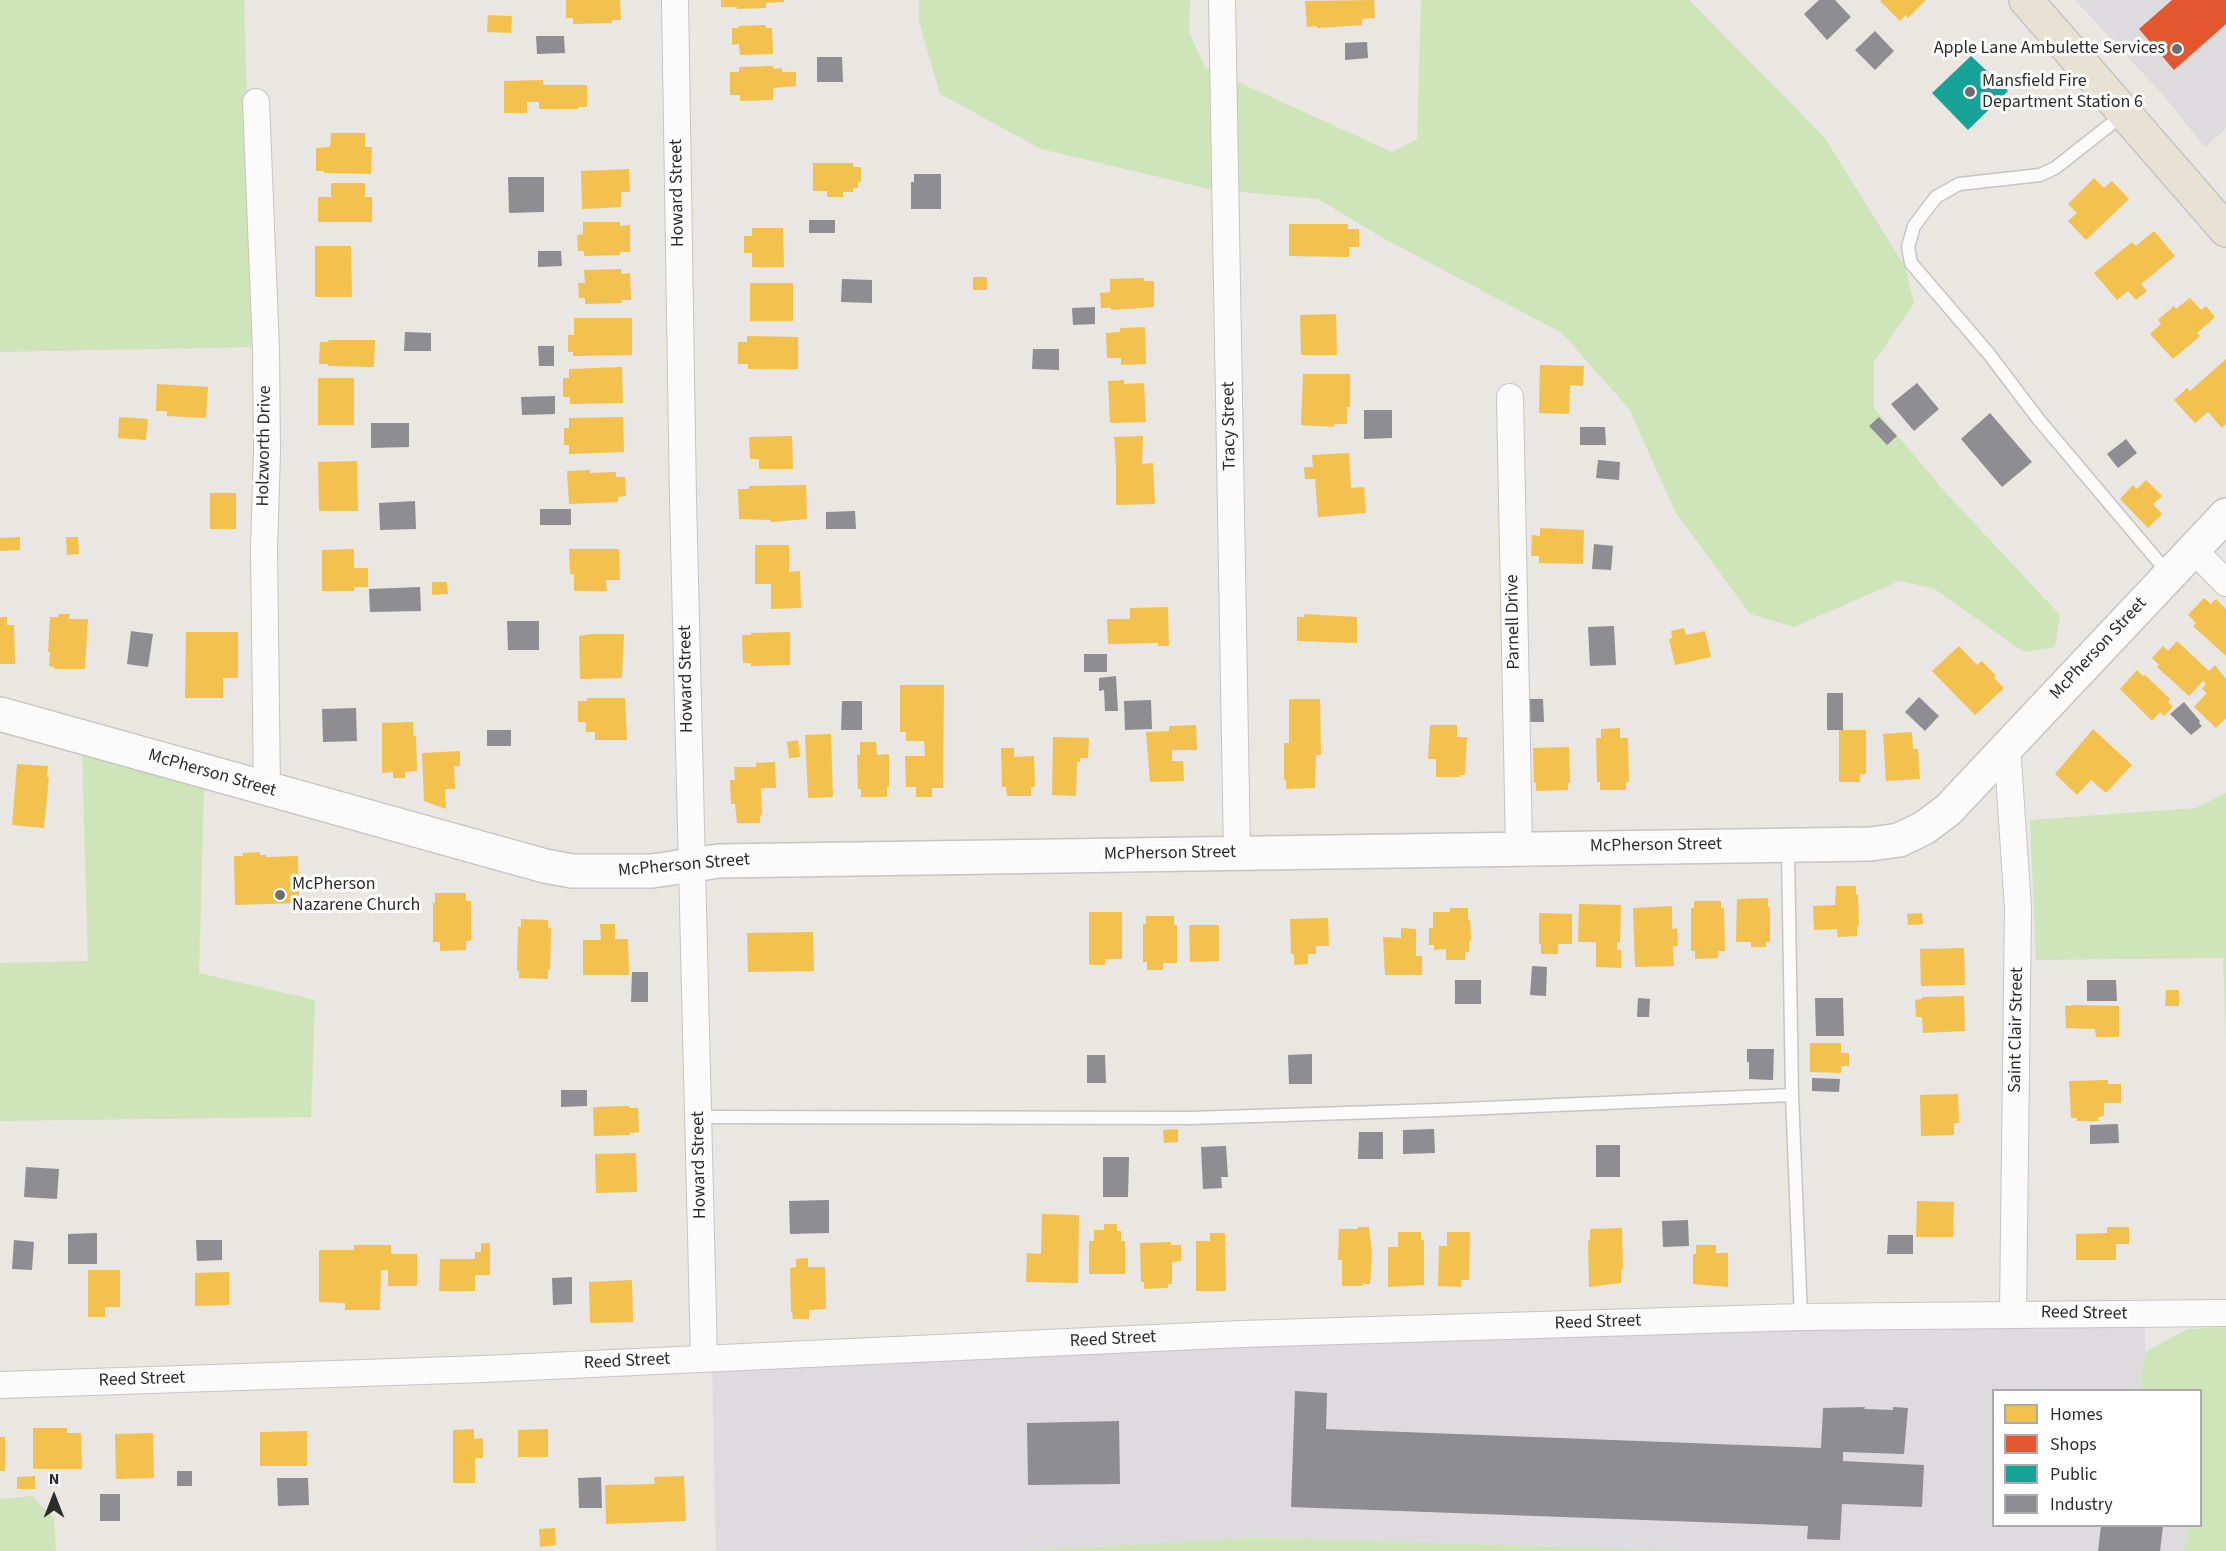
<!DOCTYPE html>
<style>
body{margin:0}
#map{position:relative;width:2226px;height:1551px;overflow:hidden;background:#eae6e2;font-family:"Source Sans 3",sans-serif}
canvas{display:block}
.legend{position:absolute;left:1992px;top:1389px;width:210px;height:138px;box-sizing:border-box;background:#fff;border:2px solid #ababab;margin:0;padding:8px 10px;list-style:none;font-size:18px;color:#2c2c2c}
.legend li{display:flex;align-items:center;gap:12px;height:30px}
.legend b{width:30px;border:2px solid #ababab}
.north{position:absolute;left:24px;top:1467px;width:60px;height:60px;-webkit-text-stroke:4px #fff;paint-order:stroke;rotate:0deg;font-size:16px;font-weight:700;line-height:24px;text-align:center;color:#2c2c2c}
.north::after{content:'';display:block;margin:auto;width:21px;height:27px;background:#2c2c2c;clip-path:polygon(50% 0,100% 100%,50% 72%,0 100%)}
</style>
<div id="map">
<canvas width="2226" height="1551"></canvas>
<ul class="legend">
<li><b style="height:16px;background:#f2c14e"></b>Homes</li>
<li><b style="height:16px;background:#e4572e"></b>Shops</li>
<li><b style="height:16px;background:#17a398"></b>Public</li>
<li><b style="height:16px;background:#8d8d92"></b>Industry</li>
</ul>
<div class="north">N</div>
</div>
<script>
const context = document.querySelector('canvas').getContext('2d');
context.lineJoin = 'round';
function fill(path, color) { context.fillStyle = color; context.fill(path, 'evenodd'); }
const poly = rows => new Path2D(rows.map(r => 'M' + r).join(''));
function trace(path, color, width, dash) { context.strokeStyle = color; context.lineWidth = width; context.lineCap = dash ? 'butt' : 'round'; context.setLineDash(dash || []); context.stroke(path); }
function label(font, color, halo, rows, align = 'center') {
  context.font = font + ' "Source Sans 3",sans-serif'; context.lineWidth = 6; context.setLineDash([]); context.textBaseline = 'middle'; context.strokeStyle = halo; context.fillStyle = color; for (const [text, x, y, turn = 0] of rows) {
    context.save(); context.translate(x, y); context.rotate((+turn || 0) * Math.PI / 180); context.textAlign = isNaN(turn) ? turn : align; if (halo) context.strokeText(text, 0, 0); context.fillText(text, 0, 0); context.restore();
  }
}
const industrial = poly([
 [2075,0,2226,0,2226,128,2205,147,2164,96],
 [2144,1305,2145,1352,2141,1390,1994,1390,1994,1526,2189,1526,2183,1551,1681,1551,1255,1537,1027,1551,716,1551,712,1369]
]);
const green = poly([
 [0,0,244,0,254,347,0,352],
 [919,0,1190,0,1189,32,1205,67,1392,152,1417,139,1421,0,1689,0,1825,138,1905,267,1914,303,1874,362,1874,408,1945,492,2060,615,2055,647,2024,652,1933,588,1899,581,1794,627,1750,614,1676,513,1629,409,1562,333,1383,238,1318,199,1209,189,1041,149,940,94,919,22],
 [82,754,204,789,199,973,315,1000,311,1117,0,1121,0,963,88,961],
 [2226,793,2226,1042,2223,958,2036,960,2030,820,2196,808],
 [2226,1327,2226,1551,2183,1551,2189,1526,2200,1526,2200,1390,2141,1390,2145,1352,2188,1329],
 [32,1496,54,1518,56,1551,0,1551,0,1499],
 [1255,1537,1681,1551,1027,1551]
]);
const homes = poly([
 [566,0,620,0,621,20,612,20,612,23,573,24,573,18,566,18],
 [721,0,784,0,784,2,766,3,766,8,737,9,737,7,721,7],
 [1374,0,1375,18,1362,19,1362,25,1317,28,1317,26,1307,27,1305,1],
 [1882,0,1926,0,1908,18,1906,15,1900,21,1880,1],
 [488,15,512,16,511,33,487,32],
 [765,25,766,28,772,28,773,54,740,55,739,44,732,45,732,28,739,28,738,26],
 [773,66,773,69,782,68,782,72,796,72,796,86,773,88,773,100,740,101,740,95,730,95,730,72,739,72,739,67],
 [543,80,543,85,587,85,587,107,578,107,578,109,539,109,539,102,527,102,527,113,504,113,504,81],
 [331,133,365,133,365,147,372,147,371,174,324,173,324,171,316,171,316,148,330,147],
 [813,163,853,163,853,167,861,167,861,182,858,182,858,188,853,188,853,192,843,192,843,197,827,197,827,191,813,191],
 [629,169,630,192,621,192,621,207,582,209,581,171],
 [2094,178,2104,188,2112,181,2129,199,2086,240,2068,221,2077,213,2068,204],
 [331,183,365,183,365,197,372,197,372,222,318,222,318,197,331,197],
 [583,222,620,222,620,226,630,225,630,252,620,252,620,255,584,256,584,251,578,251,577,235,583,234],
 [1289,224,1348,224,1348,229,1359,229,1359,247,1349,247,1349,257,1289,256],
 [752,228,783,228,784,267,752,267,752,253,744,253,744,236,752,236],
 [2154,231,2175,256,2141,284,2147,291,2136,300,2128,291,2117,300,2094,273,2132,242,2136,246],
 [315,246,351,246,352,297,315,297],
 [621,269,621,274,630,273,631,300,621,300,622,303,585,304,585,298,579,298,578,283,585,283,584,270],
 [973,277,987,277,987,290,973,290],
 [1144,278,1144,281,1154,281,1154,307,1111,310,1111,308,1101,308,1100,293,1110,292,1110,279],
 [750,283,793,283,793,321,750,321],
 [2190,298,2201,310,2206,306,2215,317,2197,333,2200,336,2173,359,2150,334,2161,324,2158,320,2174,306,2176,309],
 [1336,314,1337,355,1301,355,1300,315],
 [574,318,632,318,632,355,573,356,573,352,568,352,568,335,574,335],
 [1145,327,1146,364,1121,365,1121,358,1107,358,1106,333,1120,332,1120,328],
 [747,336,798,337,798,369,748,369,748,364,738,364,738,342,747,342],
 [329,340,375,340,374,367,328,366,328,364,319,364,320,342,328,342],
 [2226,359,2226,424,2222,428,2208,412,2195,423,2174,400,2187,388,2190,391],
 [1540,365,1584,366,1583,386,1570,385,1569,414,1539,413],
 [622,367,623,403,570,404,570,397,563,397,563,378,569,378,569,369],
 [1303,374,1350,374,1350,407,1347,407,1347,424,1334,424,1334,427,1301,425],
 [318,378,354,378,354,425,318,425],
 [1124,380,1124,384,1144,383,1146,422,1110,423,1108,381],
 [157,384,208,387,206,418,167,416,167,411,156,411],
 [119,417,148,419,146,440,118,438],
 [623,417,624,452,569,454,569,445,564,445,564,428,569,428,569,418],
 [792,436,793,469,759,469,759,459,750,459,749,437],
 [1143,436,1142,464,1153,463,1155,504,1116,505,1116,464,1114,437],
 [1349,453,1351,488,1364,487,1366,513,1318,517,1315,479,1305,479,1304,467,1313,467,1312,455],
 [357,461,358,511,319,511,318,462],
 [590,470,590,473,616,472,616,477,625,477,626,496,618,497,618,502,569,504,567,471],
 [2146,480,2162,496,2153,504,2162,514,2148,528,2120,499,2133,485,2137,489],
 [806,485,807,519,771,522,771,520,739,519,738,489,749,489,749,486],
 [210,493,236,493,236,529,210,529],
 [1540,528,1584,530,1583,564,1539,563,1539,556,1531,556,1532,535,1540,536],
 [20,537,20,550,0,551,0,538],
 [66,537,78,537,79,554,67,555],
 [755,545,789,545,789,572,800,571,801,608,771,609,771,584,755,584],
 [354,549,354,568,368,568,368,587,354,587,354,591,322,591,322,550],
 [569,549,619,549,620,580,606,580,607,591,574,591,574,574,570,574],
 [432,582,447,582,448,594,432,595],
 [2204,598,2211,604,2216,599,2226,609,2226,656,2193,626,2196,623,2188,615],
 [1168,607,1169,646,1158,646,1158,643,1108,644,1107,619,1130,619,1130,608],
 [59,614,70,614,69,619,88,619,85,669,54,669,54,667,49,666,50,652,48,652,50,617,58,617],
 [1304,614,1357,617,1357,643,1297,641,1297,617,1304,617],
 [0,617,7,617,7,625,14,625,15,664,0,664],
 [1684,628,1686,635,1705,631,1711,657,1675,665,1669,639,1672,638,1671,631],
 [186,632,238,632,238,678,223,678,223,698,185,698],
 [790,632,790,665,751,666,751,663,743,663,742,635,751,635,751,633],
 [591,634,624,634,622,678,580,679,579,636],
 [2177,641,2209,671,2215,665,2226,679,2226,718,2216,728,2194,707,2207,693,2202,689,2206,684,2203,681,2189,696,2157,667,2159,665,2152,658,2163,646,2168,651],
 [1959,646,1977,665,1982,661,1996,676,1994,678,2004,688,1975,715,1932,671],
 [2137,670,2143,676,2145,675,2170,699,2168,702,2173,707,2164,716,2160,712,2152,721,2120,689],
 [900,685,944,685,943,788,932,788,932,797,916,797,916,787,906,787,905,756,925,756,924,741,906,741,906,732,900,732],
 [587,698,625,698,627,740,595,740,595,732,586,732,586,722,578,722,578,701,587,701],
 [1289,699,1320,699,1321,755,1316,755,1315,788,1286,789,1286,780,1284,780,1284,743,1289,743],
 [413,722,413,736,416,736,417,771,405,772,405,778,393,778,393,772,382,773,382,723],
 [1196,725,1197,750,1172,750,1172,761,1183,761,1184,781,1150,782,1146,732,1169,731,1169,726],
 [1430,725,1457,725,1457,737,1467,737,1465,775,1459,775,1459,777,1436,777,1436,759,1428,759],
 [1620,728,1620,738,1628,738,1629,782,1626,782,1626,790,1600,790,1600,782,1597,782,1596,738,1601,738,1601,729],
 [2093,729,2132,765,2106,793,2091,780,2077,795,2055,774],
 [1839,730,1866,730,1866,774,1860,774,1860,782,1839,782],
 [1912,732,1913,749,1918,749,1920,779,1886,781,1883,734],
 [831,734,833,797,808,798,805,735],
 [1053,737,1089,738,1088,758,1080,758,1080,762,1077,762,1076,796,1052,795],
 [798,740,800,757,789,758,787,742],
 [860,742,876,742,877,755,889,754,889,787,887,787,887,797,861,797,861,789,858,789,857,755,860,755],
 [1569,747,1570,783,1568,783,1568,790,1536,791,1536,783,1534,783,1533,748],
 [1001,748,1014,748,1014,757,1034,756,1035,787,1031,787,1031,796,1007,796,1006,787,1002,787],
 [460,751,460,766,454,766,455,789,445,789,446,809,424,801,422,753],
 [775,762,776,788,761,788,762,816,760,815,760,823,737,823,735,804,731,804,730,780,735,780,734,767,756,767,756,763],
 [17,764,48,766,47,777,49,777,44,828,12,825],
 [260,852,260,855,266,855,266,857,298,856,299,903,235,905,234,856,243,856,243,853],
 [1836,886,1856,886,1856,895,1858,895,1859,926,1857,926,1857,936,1838,937,1837,929,1814,930,1813,906,1835,905],
 [435,893,466,893,466,901,471,901,471,941,466,941,466,950,440,951,440,942,433,942,433,903,435,903],
 [1768,898,1768,907,1770,907,1770,942,1766,942,1766,947,1751,947,1751,942,1736,942,1737,899],
 [1694,901,1721,901,1721,908,1724,908,1725,951,1718,951,1718,958,1695,959,1695,951,1691,951,1691,908,1694,908],
 [1579,904,1621,905,1620,943,1617,942,1617,950,1621,950,1621,968,1596,967,1596,942,1578,942],
 [1672,906,1672,929,1677,928,1678,946,1673,946,1674,966,1635,967,1633,908],
 [1450,908,1468,908,1468,920,1470,920,1471,941,1469,941,1469,952,1465,952,1465,960,1446,960,1446,949,1434,950,1434,945,1429,945,1429,928,1433,928,1433,912,1450,912],
 [1089,912,1122,912,1122,959,1105,959,1105,965,1089,965],
 [1539,913,1572,914,1572,944,1558,944,1558,954,1541,954,1541,944,1539,944],
 [1922,913,1923,924,1908,925,1907,914],
 [1146,916,1174,916,1174,925,1177,925,1177,963,1163,963,1163,970,1147,970,1147,962,1143,962,1143,924,1146,924],
 [1328,918,1329,946,1316,946,1316,954,1308,954,1308,964,1294,965,1294,954,1291,954,1290,919],
 [521,919,548,920,548,927,551,928,550,970,548,969,548,979,519,978,519,971,517,971,518,927,521,927],
 [600,924,615,924,615,939,628,939,629,975,583,975,583,940,601,940],
 [1189,925,1219,925,1219,961,1190,962],
 [1401,928,1416,929,1416,956,1422,956,1422,975,1385,975,1383,937,1401,938],
 [813,932,814,971,748,972,747,933],
 [1964,948,1965,985,1921,986,1920,949],
 [2166,990,2179,990,2179,1006,2165,1006],
 [1964,996,1965,1031,1923,1033,1922,1017,1916,1017,1915,1000,1922,999,1922,997],
 [2076,1005,2119,1006,2119,1037,2096,1037,2095,1029,2066,1028,2065,1006],
 [1810,1043,1841,1043,1841,1053,1849,1053,1849,1066,1841,1066,1841,1073,1810,1072],
 [2108,1080,2108,1084,2121,1084,2121,1103,2104,1103,2104,1116,2098,1117,2099,1121,2077,1121,2077,1118,2071,1118,2069,1081],
 [1958,1094,1959,1123,1954,1123,1954,1135,1921,1136,1920,1095],
 [629,1106,629,1108,638,1108,639,1132,630,1133,630,1135,594,1136,593,1107],
 [1178,1129,1178,1142,1164,1143,1163,1130],
 [636,1153,637,1192,596,1193,595,1154],
 [1917,1201,1954,1202,1953,1237,1916,1237],
 [1042,1214,1079,1215,1078,1283,1026,1282,1027,1253,1041,1254],
 [1104,1224,1117,1224,1117,1231,1121,1231,1121,1241,1125,1241,1125,1274,1089,1274,1089,1241,1094,1241,1094,1230,1104,1230],
 [1358,1227,1369,1227,1372,1253,1370,1284,1363,1284,1363,1286,1342,1286,1342,1260,1338,1260,1339,1229,1358,1229],
 [2107,1227,2129,1227,2129,1244,2116,1244,2116,1260,2076,1260,2076,1234,2107,1233],
 [1622,1228,1623,1269,1621,1269,1621,1283,1589,1287,1588,1240,1590,1240,1590,1229],
 [1398,1232,1421,1232,1421,1240,1424,1240,1424,1285,1388,1287,1388,1247,1398,1247],
 [1447,1232,1470,1232,1469,1280,1461,1280,1461,1287,1438,1286,1439,1246,1447,1246],
 [1210,1233,1225,1233,1226,1291,1196,1291,1196,1241,1210,1241],
 [1171,1242,1171,1245,1181,1245,1181,1261,1172,1262,1172,1284,1168,1284,1168,1288,1144,1289,1144,1282,1141,1282,1140,1243],
 [481,1243,490,1243,490,1275,475,1275,475,1291,439,1291,440,1259,475,1259,475,1252,481,1252],
 [354,1245,391,1245,391,1254,417,1254,417,1286,388,1286,388,1270,381,1270,380,1310,345,1310,345,1303,319,1302,319,1250,354,1250],
 [1696,1245,1716,1245,1716,1253,1728,1253,1728,1287,1693,1284,1693,1254,1696,1254],
 [808,1258,808,1267,825,1267,826,1309,809,1310,809,1319,793,1319,792,1312,791,1312,790,1268,796,1267,796,1259],
 [88,1270,120,1270,120,1307,105,1307,105,1317,88,1317],
 [229,1272,229,1305,195,1306,195,1273],
 [632,1280,633,1322,590,1323,589,1282],
 [33,1428,67,1428,67,1433,81,1433,82,1469,33,1469],
 [474,1429,474,1439,483,1438,483,1458,475,1458,475,1483,453,1483,453,1430],
 [548,1429,548,1457,518,1457,518,1430],
 [307,1431,307,1466,260,1466,260,1432],
 [153,1433,154,1478,116,1479,115,1434],
 [0,1437,5,1437,5,1471,0,1471],
 [35,1476,35,1489,17,1489,17,1477],
 [684,1476,686,1521,606,1524,605,1485,655,1484,654,1477],
 [555,1528,556,1545,540,1547,539,1529]
]);
const shops = poly([
 [2172,0,2226,0,2226,24,2174,70,2139,29]
]);
const public = poly([
 [1971,56,2008,91,1968,130,1932,93]
]);
const industry = poly([
 [1819,0,1835,0,1851,17,1827,40,1804,14],
 [1875,31,1894,51,1875,70,1855,50],
 [536,36,564,36,565,53,537,54],
 [1367,42,1368,58,1345,60,1345,43],
 [817,57,842,57,843,82,817,82],
 [914,174,941,174,941,209,911,209,911,182,914,182],
 [508,177,544,177,544,212,509,213],
 [809,220,835,220,835,233,809,233],
 [538,251,561,251,562,266,538,267],
 [842,279,872,280,872,303,841,302],
 [1095,307,1095,324,1073,325,1072,308],
 [405,332,431,333,431,351,404,351],
 [538,346,554,346,554,366,539,366],
 [1033,349,1059,349,1059,370,1032,369],
 [1917,383,1939,409,1914,431,1891,404],
 [555,396,555,414,522,415,521,397],
 [1364,410,1392,410,1392,438,1364,439],
 [1990,413,2032,462,2002,487,1961,439],
 [1879,417,1897,436,1887,445,1869,426],
 [371,423,409,423,409,447,371,448],
 [1580,427,1605,427,1606,445,1580,445],
 [2126,439,2137,453,2118,468,2107,454],
 [1598,460,1620,462,1619,480,1596,478],
 [415,501,416,529,380,530,379,503],
 [540,509,571,509,571,525,540,525],
 [855,511,856,529,826,529,826,512],
 [1594,544,1613,546,1611,570,1592,569],
 [420,587,421,611,370,612,369,589],
 [507,621,539,621,539,650,508,650],
 [1614,626,1616,665,1590,666,1588,627],
 [131,631,153,634,148,667,127,664],
 [1084,654,1107,654,1107,672,1084,672],
 [1116,676,1118,711,1105,711,1104,690,1099,691,1099,678],
 [1827,693,1843,693,1843,730,1827,730],
 [1919,697,1939,716,1925,731,1905,712],
 [1522,699,1543,699,1544,722,1522,722],
 [1151,700,1152,729,1125,730,1124,701],
 [842,701,862,701,862,730,841,730],
 [2184,702,2200,721,2199,723,2202,726,2191,735,2170,714],
 [356,708,357,741,323,742,322,709],
 [487,730,511,730,511,746,487,746],
 [1532,966,1547,967,1546,996,1530,995],
 [632,972,648,972,648,1002,631,1002],
 [1455,980,1481,980,1481,1004,1455,1004],
 [2087,980,2116,980,2117,1001,2087,1001],
 [1638,998,1650,999,1649,1017,1637,1017],
 [1815,998,1843,998,1844,1036,1816,1036],
 [1747,1049,1774,1049,1773,1080,1749,1079,1749,1062,1747,1062],
 [1312,1054,1312,1084,1289,1084,1288,1055],
 [1087,1055,1105,1055,1106,1083,1087,1083],
 [1812,1078,1840,1079,1839,1092,1812,1091],
 [561,1090,587,1090,587,1106,561,1107],
 [2118,1124,2119,1143,2090,1144,2090,1125],
 [1434,1129,1435,1153,1403,1154,1403,1130],
 [1359,1132,1383,1132,1383,1159,1358,1159],
 [1596,1145,1620,1145,1620,1177,1596,1177],
 [1226,1146,1228,1177,1221,1177,1222,1188,1203,1189,1201,1147],
 [1103,1157,1129,1157,1128,1197,1103,1197],
 [26,1167,59,1169,57,1199,24,1197],
 [829,1200,829,1233,790,1234,789,1201],
 [1688,1220,1689,1246,1663,1247,1662,1221],
 [97,1233,97,1264,68,1264,68,1234],
 [1888,1235,1913,1235,1913,1254,1887,1254],
 [14,1240,34,1242,32,1270,12,1269],
 [196,1240,222,1240,222,1260,197,1261],
 [572,1277,572,1304,553,1305,552,1278],
 [1295,1391,1327,1393,1326,1429,1821,1448,1823,1408,1865,1407,1864,1409,1893,1410,1893,1407,1908,1408,1904,1454,1843,1452,1843,1461,1924,1465,1922,1507,1842,1504,1840,1540,1807,1539,1808,1526,1291,1507],
 [1119,1421,1120,1484,1028,1485,1027,1423],
 [177,1471,192,1471,192,1486,177,1486],
 [601,1477,602,1508,579,1508,578,1478],
 [277,1478,308,1478,309,1505,278,1506],
 [100,1494,120,1494,120,1521,100,1521],
 [2101,1526,2163,1526,2160,1551,2098,1551]
]);
const lane = poly([
 [2124,114,2055,168,2040,175,1959,184,1936,197,1914,226,1908,247,1911,263,1989,354,2039,420,2168,573],
 [1788,848,1792,1095,1801,1317],
 [699,1117,1191,1118,1439,1110,1792,1095]
]);
const street = poly([
 [675,0,683,499,704,1358],
 [1222,0,1237,853],
 [256,102,266,350,267,451,264,548,267,790],
 [1510,397,1519,848],
 [2193,549,2226,583],
 [2007,746,2018,908,2013,1313],
 [0,1385,484,1369,1241,1334,1801,1317,2226,1313]
]);
const secondary = poly([
 [0,714,545,866,572,871,652,871,719,861,1871,844,1899,840,1924,828,1948,810,2226,515]
]);
const primary = poly([
 [2026,0,2226,230]
]);
const markers = [
 [2177,49,6,"#6e6d6c"],
 [1970,92,6,"#6e6d6c"],
 [280,895,6,"#6e6d6c"]
];
const poiNames = [
 ["Apple Lane Ambulette Services",2165,49,"right"],
 ["Mansfield Fire",1982,82],
 ["Department Station 6",1982,103],
 ["McPherson",292,885],
 ["Nazarene Church",292,906]
];
const streetNames = [
 ["Howard Street",678,193,-91],
 ["Tracy Street",1230,426,-91],
 ["Holzworth Drive",265,446,-89],
 ["Parnell Drive",1514,622,-91],
 ["McPherson Street",2099,649,-47],
 ["Howard Street",687,679,-91],
 ["McPherson Street",212,774,16],
 ["McPherson Street",1656,846,-1],
 ["McPherson Street",1170,854,-1],
 ["McPherson Street",684,866,-5],
 ["Saint Clair Street",2017,1030,-89],
 ["Howard Street",700,1165,-91],
 ["Reed Street",2084,1314,1],
 ["Reed Street",1598,1323,-2],
 ["Reed Street",1113,1340,-3],
 ["Reed Street",627,1362,-3],
 ["Reed Street",142,1380,-2]
];
fill(industrial, '#dddbdd');
fill(green, '#cee5ba');
fill(homes, '#f2c14e');
fill(shops, '#e4572e');
fill(public, '#17a398');
fill(industry, '#8d8d92');
trace(lane, '#c6c4c4', 15);
trace(street, '#c6c4c4', 28);
trace(secondary, '#c6c4c4', 36);
trace(primary, '#c6c4c2', 36);
trace(lane, '#fcfbfb', 12);
trace(street, '#fcfbfb', 26);
trace(secondary, '#fcfbfb', 33);
trace(primary, '#e7e2d4', 33);
for (const [x, y, r, color] of markers) { const dot = new Path2D(); dot.arc(x, y, r, 0, 2 * Math.PI); context.fillStyle = color; context.fill(dot); trace(dot, '#fff', 2); }
label('18px', '#2c2c2c', '#fff', poiNames, 'left');
label('18px', '#2c2c2c', '#fff', streetNames);
</script>
